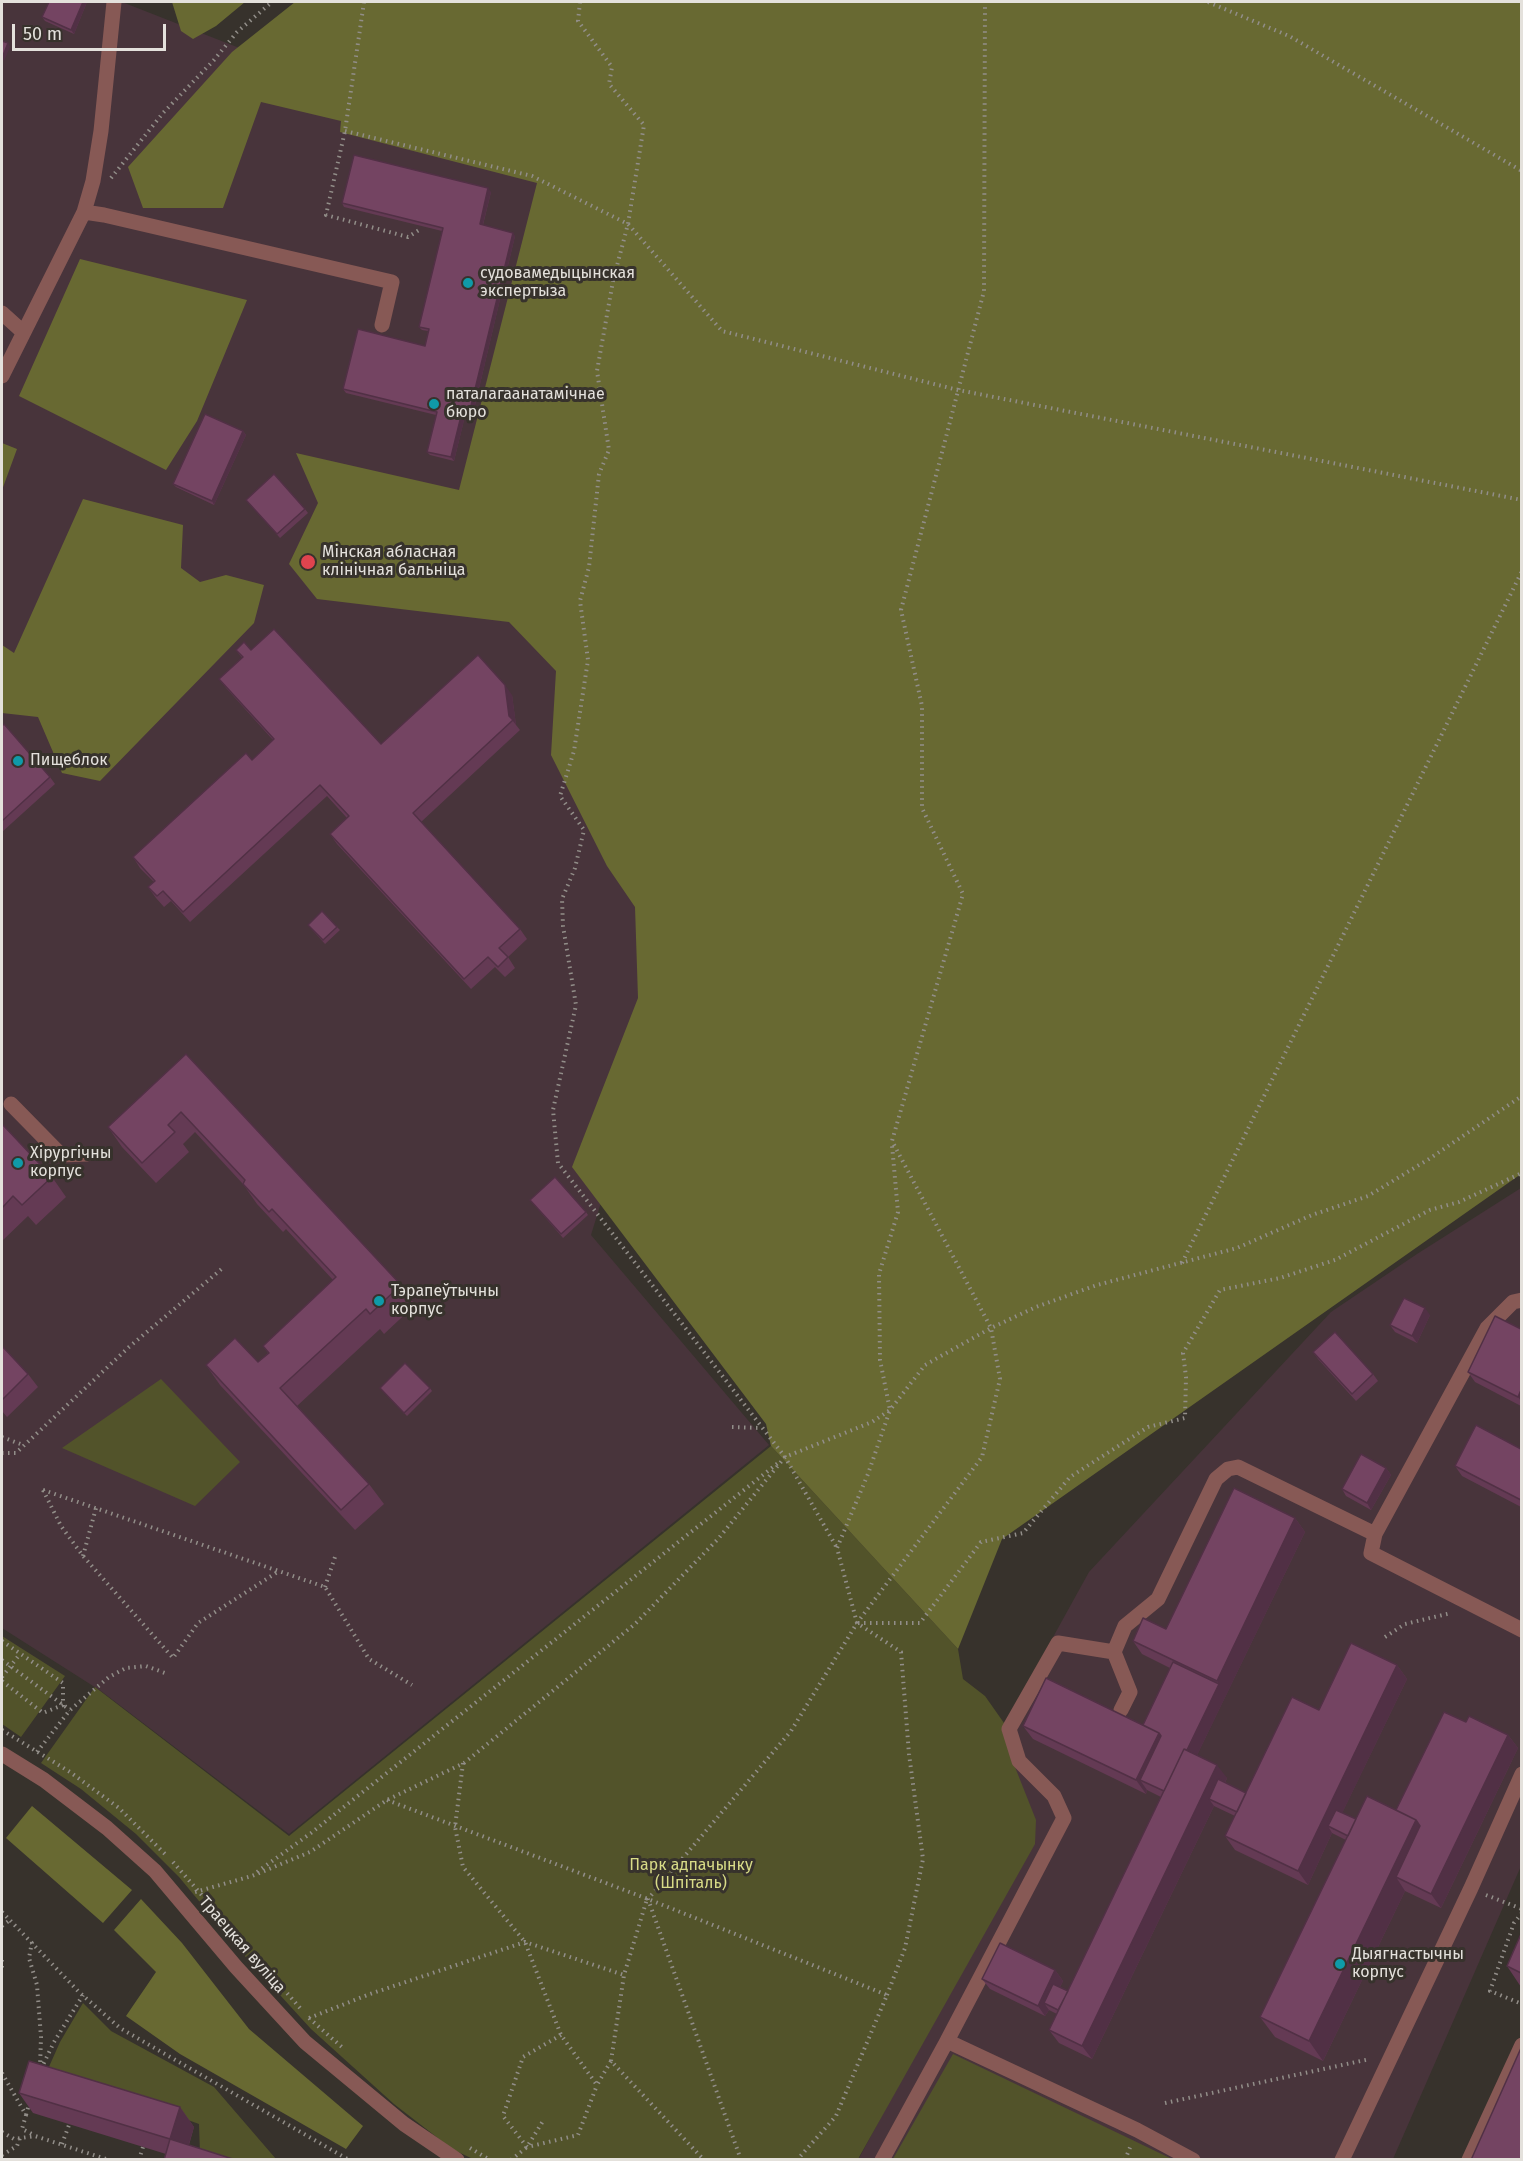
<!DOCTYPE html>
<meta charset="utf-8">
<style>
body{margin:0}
#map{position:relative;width:1523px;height:2161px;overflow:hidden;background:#37322c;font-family:"Fira Sans",sans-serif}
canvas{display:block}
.frame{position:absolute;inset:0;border:3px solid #e4e1dc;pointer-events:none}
.scale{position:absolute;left:12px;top:24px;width:154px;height:27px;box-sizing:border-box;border:3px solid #e4e1dc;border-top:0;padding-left:8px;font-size:18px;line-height:21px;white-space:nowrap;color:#e4e1dc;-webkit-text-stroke:4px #37322c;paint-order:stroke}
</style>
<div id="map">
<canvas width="1523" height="2161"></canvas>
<div class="frame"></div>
<div class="scale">50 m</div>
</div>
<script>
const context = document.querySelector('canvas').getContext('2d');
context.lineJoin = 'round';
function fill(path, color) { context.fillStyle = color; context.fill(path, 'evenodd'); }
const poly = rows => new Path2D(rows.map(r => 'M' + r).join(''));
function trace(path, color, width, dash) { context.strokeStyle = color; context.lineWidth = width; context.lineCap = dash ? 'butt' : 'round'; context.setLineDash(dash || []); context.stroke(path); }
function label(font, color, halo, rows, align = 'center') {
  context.font = font + ' "Fira Sans",sans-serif'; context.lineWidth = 6; context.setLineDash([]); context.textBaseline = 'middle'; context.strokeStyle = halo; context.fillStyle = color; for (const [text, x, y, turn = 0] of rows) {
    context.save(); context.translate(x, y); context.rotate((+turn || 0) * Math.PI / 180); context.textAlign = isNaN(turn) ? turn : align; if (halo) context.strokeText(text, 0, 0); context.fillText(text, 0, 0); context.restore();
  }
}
const medical = poly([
 [2,2,122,2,551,170,678,953,591,1235,769,1445,289,1834,101,1691,2,1628],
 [1521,1188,1521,1866,1393,2159,858,2160,1012,1873,989,1753,1089,1572,1331,1312,1417,1254]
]);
const green = poly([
 [161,1379,240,1462,195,1506,62,1448],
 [771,1446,958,1649,963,1679,985,1696,1004,1723,1013,1762,1036,1820,1035,1844,858,2159,473,2159,452,2149,394,2104,311,2029,248,1960,179,1877,136,1834,81,1789,41,1763,95,1687,289,1836],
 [2,1636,65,1676,21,1737,2,1724],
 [83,2003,111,2031,214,2087,276,2159,219,2159,200,2154,199,2124,48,2069,60,2042],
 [953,2054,1172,2159,893,2159]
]);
const forest = poly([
 [172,2,245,2,216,26,193,39,181,31],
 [295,2,1521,2,1521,1174,1002,1539,958,1649,771,1446,766,1424,572,1167,638,998,635,907,607,866,551,755,556,671,509,622,317,599,289,564,318,503,296,453,459,490,537,183,340,132,341,121,261,102,223,208,143,208,128,167,232,52],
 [80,259,247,300,197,421,166,470,19,396],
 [2,443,17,449,2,490],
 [83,499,183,525,181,568,200,582,226,575,264,585,254,623,100,781,62,773,38,717,2,713,2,645,14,653],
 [32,1806,132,1890,103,1923,6,1838],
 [141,1899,182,1943,249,2029,363,2126,346,2149,180,2054,126,2016,156,1972,114,1930]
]);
const path = poly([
 [364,2,345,131,326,215,408,237,419,230],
 [580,2,578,21,612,67,609,84,644,125,628,224,613,281,597,371,609,450,599,474,589,567,580,601,588,660,574,751,560,796,584,830,575,868,562,899,563,926,576,1005,553,1110,558,1163,785,1457,837,1548],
 [1208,2,1289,36,1522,171],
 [345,131,532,176,628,224,722,331,958,390,1522,500],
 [111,178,163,113,214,60,237,32,272,2],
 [1182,1263,1522,571],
 [732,1427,761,1428],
 [2,1437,23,1445],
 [2,1453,16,1453,129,1347,224,1267],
 [43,1490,325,1587,369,1659,412,1685],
 [43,1490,61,1526,83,1556,173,1658,198,1623,279,1571],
 [83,1556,96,1508],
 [325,1587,336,1554],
 [858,1623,920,1623,981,1542,1023,1533,1070,1477,1148,1427,1185,1418,1186,1377,1183,1353,1220,1290,1280,1278,1335,1260,1430,1210,1459,1202,1522,1173],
 [1385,1637,1405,1624,1451,1613],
 [2,1641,63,1683,63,1705,43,1713,2,1681],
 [2,1660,70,1710],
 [2,1677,20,1654],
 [2,1730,70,1772,119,1808,168,1857],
 [37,1752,70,1710,109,1677,126,1668,146,1666,165,1673],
 [463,1763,455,1827,463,1867,525,1942,561,2035,597,2085,611,2061,704,2160],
 [387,1800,648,1899,887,1995,836,2116,797,2160],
 [173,1862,300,2008],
 [257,1872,311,1833,778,1463],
 [195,1892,252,1876,310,1852,387,1800,464,1763,635,1624,718,1539,785,1457,872,1422,890,1410,925,1365,991,1328,1036,1307,1097,1285,1237,1248,1312,1215,1368,1196,1429,1159,1522,1096],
 [1486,1895,1522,1909],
 [2,1912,79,1992,120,2028,349,2160],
 [1522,1913,1514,1923,1490,1991,1522,2004],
 [2,1926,10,1920],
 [32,1942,29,1958,37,1985,41,2037,40,2068],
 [2,1960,2,1969],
 [887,1995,905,1948,923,1859,909,1754,901,1652,857,1623,837,1548,868,1474,890,1410,880,1360,879,1274,898,1212,892,1145],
 [309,2018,344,2049],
 [309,2018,370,1994,525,1942,624,1975],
 [561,2035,523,2057,503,2116,527,2147,578,2135,597,2085],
 [611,2061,624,1975,647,1899],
 [41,2069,54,2042,83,1995],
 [2,2073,26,2115,22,2129,34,2135],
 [1165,2103,1370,2059],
 [26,2115,29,2104],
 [2,2132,14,2139,35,2136,109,2160],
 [62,2144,69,2125],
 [470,2148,490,2160],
 [2,2155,17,2146,20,2138],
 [139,2160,143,2147],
 [511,2160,527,2147,543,2121],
 [741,2160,648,1899,791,1731,857,1623,982,1457,1000,1379,991,1328,892,1141,963,894,922,808,922,706,901,610,984,291,985,2],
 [1125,2160,1131,2145]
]);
const minor = poly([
 [84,212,104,215,392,282,382,325],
 [2,313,23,332],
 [2,376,84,212,93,181,101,131,114,2],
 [11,1104,61,1155,87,1154],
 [1522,1300,1513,1302,1487,1328,1375,1534,1371,1553,1522,1630],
 [1121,1710,1130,1692,1114,1652,1125,1626,1158,1599,1216,1479,1228,1469,1238,1467,1375,1534],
 [2,1754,44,1780,107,1828,155,1871,236,1967,305,2042,404,2124,457,2160],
 [947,2041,1064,1818,1054,1796,1019,1761,1009,1729,1058,1643,1114,1652],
 [882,2160,947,2041,1137,2130,1193,2160],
 [1342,2160,1471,1888,1522,1774],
 [1469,2160,1522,2045]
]);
const wall = poly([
 [49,2,87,2,74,34,45,21,42,17],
 [491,192,483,225,515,236,472,418,465,416,454,461,430,455,427,452,436,415,346,393,343,389,425,346,428,331,422,330,419,327,442,231,344,207,342,203],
 [243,431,246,435,214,505,176,487,173,484],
 [246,500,305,509,308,513,280,538],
 [236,650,251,650,381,744,512,695,516,725,520,730,421,822,520,929,527,939,508,957,515,968,505,977,495,967,471,989,337,844,330,834,347,818,327,796,190,922,171,901,164,907,156,898,148,887,154,882,140,868,133,857,252,760,273,740,227,689,219,679,242,658],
 [2,726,50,777,55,784,2,832],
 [308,925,337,927,340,930,325,944],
 [186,1054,401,1285,415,1305,384,1334,380,1329,297,1406,369,1484,384,1504,355,1530,220,1385,206,1365,258,1362,268,1353,263,1346,333,1280,286,1229,283,1232,257,1204,243,1184,195,1132,183,1144,189,1152,156,1183,122,1147,108,1127],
 [2,1124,52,1177,66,1197,36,1225,28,1216,2,1241],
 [530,1200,586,1212,588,1215,563,1238],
 [1430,1315,1417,1343,1395,1332,1390,1325],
 [1521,1329,1521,1406,1475,1382,1468,1372],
 [2,1346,28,1374,38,1387,7,1417,2,1411],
 [1313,1352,1373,1374,1378,1381,1356,1401,1318,1359],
 [380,1388,430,1388,432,1391,407,1416],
 [1521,1449,1521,1507,1462,1476,1455,1466],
 [1386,1468,1391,1475,1371,1510,1346,1496,1342,1489],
 [1295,1518,1305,1532,1197,1755,1227,1778,1225,1783,1246,1793,1319,1710,1397,1665,1407,1679,1342,1813,1356,1819,1396,1810,1466,1722,1508,1735,1518,1748,1441,1908,1405,1891,1323,2061,1275,2037,1260,2017,1346,1840,1332,1833,1308,1885,1235,1850,1225,1836,1235,1816,1214,1806,1092,2059,1059,2043,1049,2030,1057,2014,1049,2010,1045,2016,990,1989,982,1979,1055,1970,1063,1981,1060,1987,1068,1991,1161,1797,1147,1790,1146,1794,1033,1739,1023,1726,1143,1725,1170,1668,1142,1654,1133,1641,1166,1629],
 [1521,1934,1521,1987,1507,1966],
 [19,2093,180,2107,194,2127,189,2145,166,2154,33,2113]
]);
const shadedWall = poly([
 [83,2,87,2,74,34,71,30],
 [8,43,10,47,4,61,2,58],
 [488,188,491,192,482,228,480,224],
 [513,233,515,236,472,418,469,414],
 [462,412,465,416,454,461,451,457],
 [243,431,246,435,214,505,212,501],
 [505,685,512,695,516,725,509,716],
 [1425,1308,1430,1315,1417,1343,1412,1336],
 [1521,1390,1521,1401,1518,1397],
 [1386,1468,1391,1475,1371,1510,1367,1503],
 [1295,1518,1305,1532,1174,1803,1167,1793,1219,1684,1217,1681],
 [1397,1665,1407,1679,1334,1830,1328,1826,1332,1833,1308,1885,1298,1871],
 [1159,1733,1168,1746,1140,1780,1147,1790,1146,1794,1136,1780],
 [1508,1735,1518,1748,1441,1908,1431,1894],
 [1217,1765,1227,1778,1216,1802,1209,1799,1214,1806,1092,2059,1082,2046],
 [1416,1820,1430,1840,1396,1877,1405,1891,1323,2061,1309,2041],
 [1055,1970,1063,1981,1050,2006,1044,2003,1049,2010,1045,2016,1038,2006],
 [180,2107,194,2127,184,2160,170,2139]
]);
const building = poly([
 [49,2,83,2,71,30,42,17,49,2],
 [2,41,8,43,2,58,2,41],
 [354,155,488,188,480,224,513,233,469,414,462,412,451,457,427,452,437,412,343,389,358,329,425,346,429,329,419,327,443,228,342,203,354,155],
 [205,414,243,431,212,501,173,484,205,414],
 [274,474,305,509,277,534,246,500,274,474],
 [274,629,381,744,478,655,505,685,509,716,513,720,413,813,520,929,499,948,508,957,498,967,488,957,464,979,330,834,349,816,320,785,183,912,163,891,157,896,148,887,155,881,133,857,246,753,252,760,274,739,219,679,243,657,236,650,244,642,251,650,274,629],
 [4,724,50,777,2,821,2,726,4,724],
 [322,911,337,927,323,940,308,925,322,911],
 [186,1054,401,1285,370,1314,366,1309,280,1388,369,1484,341,1510,206,1365,235,1338,258,1362,269,1353,263,1346,336,1277,272,1209,269,1212,243,1184,245,1180,181,1112,168,1125,175,1132,142,1163,108,1127,186,1054],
 [2,1124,52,1177,22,1205,13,1196,2,1208,2,1124],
 [555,1177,586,1212,561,1234,530,1200,555,1177],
 [1404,1298,1425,1308,1412,1336,1390,1325,1404,1298],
 [1495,1316,1521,1329,1521,1390,1518,1397,1468,1372,1495,1316],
 [1335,1332,1373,1374,1352,1394,1313,1352,1335,1332],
 [2,1346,28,1374,2,1400,2,1346],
 [405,1363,430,1388,404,1413,380,1388,405,1363],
 [1476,1425,1521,1449,1521,1500,1455,1466,1476,1425],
 [1361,1454,1386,1468,1367,1503,1342,1489,1361,1454],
 [1234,1488,1295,1518,1217,1681,1133,1641,1143,1618,1166,1629,1234,1488],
 [1351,1643,1397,1665,1298,1871,1225,1836,1292,1697,1319,1710,1351,1643],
 [1173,1662,1219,1684,1187,1750,1184,1749,1164,1791,1140,1780,1161,1736,1159,1733,1143,1725,1173,1662],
 [1046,1678,1159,1733,1136,1780,1023,1726,1046,1678],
 [1444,1712,1466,1722,1469,1716,1508,1735,1431,1894,1396,1877,1420,1826,1416,1820,1396,1810,1444,1712],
 [1184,1749,1217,1765,1082,2046,1049,2030,1184,1749],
 [1218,1779,1246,1793,1237,1812,1209,1799,1218,1779],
 [1367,1796,1416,1820,1309,2041,1260,2017,1367,1796],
 [1336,1810,1356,1819,1348,1836,1328,1826,1336,1810],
 [1521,1934,1521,1973,1507,1966,1521,1934],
 [1000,1943,1055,1970,1038,2006,982,1979,1000,1943],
 [1053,1984,1068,1991,1058,2010,1044,2003,1053,1984],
 [1521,2048,1521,2160,1471,2160,1521,2048],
 [29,2061,180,2107,170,2139,19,2093,29,2061],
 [170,2139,236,2160,164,2160,170,2139]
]);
const markers = [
 [468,283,6,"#0f9aa8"],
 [434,404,6,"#0f9aa8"],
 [308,562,8,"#e0444e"],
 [18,761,6,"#0f9aa8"],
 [18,1163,6,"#0f9aa8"],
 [379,1301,6,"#0f9aa8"],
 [1340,1964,6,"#0f9aa8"]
];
const poiNames = [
 ["судовамедыцынская",480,274],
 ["экспертыза",480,292],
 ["паталагаанатамічнае",446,395],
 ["бюро",446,413],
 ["Мінская абласная",322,553],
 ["клінічная бальніца",322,571],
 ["Пищеблок",30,761],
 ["Хірургічны",30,1154],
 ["корпус",30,1172],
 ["Тэрапеўтычны",391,1292],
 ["корпус",391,1310],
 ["Дыягнастычны",1352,1955],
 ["корпус",1352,1973]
];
const parkNames = [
 ["Парк адпачынку",691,1866],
 ["(Шпіталь)",691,1884]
];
const streetNames = [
 ["Траецкая вуліца",242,1945,49]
];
fill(medical, '#48343b');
fill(green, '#52532a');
fill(forest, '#686932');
trace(path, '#928e89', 4, [1.5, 4.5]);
trace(minor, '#875955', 15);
fill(wall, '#643a54');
fill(shadedWall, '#513045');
fill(building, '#744462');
trace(building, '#513045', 1.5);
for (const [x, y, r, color] of markers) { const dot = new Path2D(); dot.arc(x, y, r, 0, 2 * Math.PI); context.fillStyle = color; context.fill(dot); trace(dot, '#37322c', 2); }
label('16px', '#e4e1dc', '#37322c', poiNames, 'left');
label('16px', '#d8db87', '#37322c', parkNames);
label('16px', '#e4e1dc', '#37322c', streetNames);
</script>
